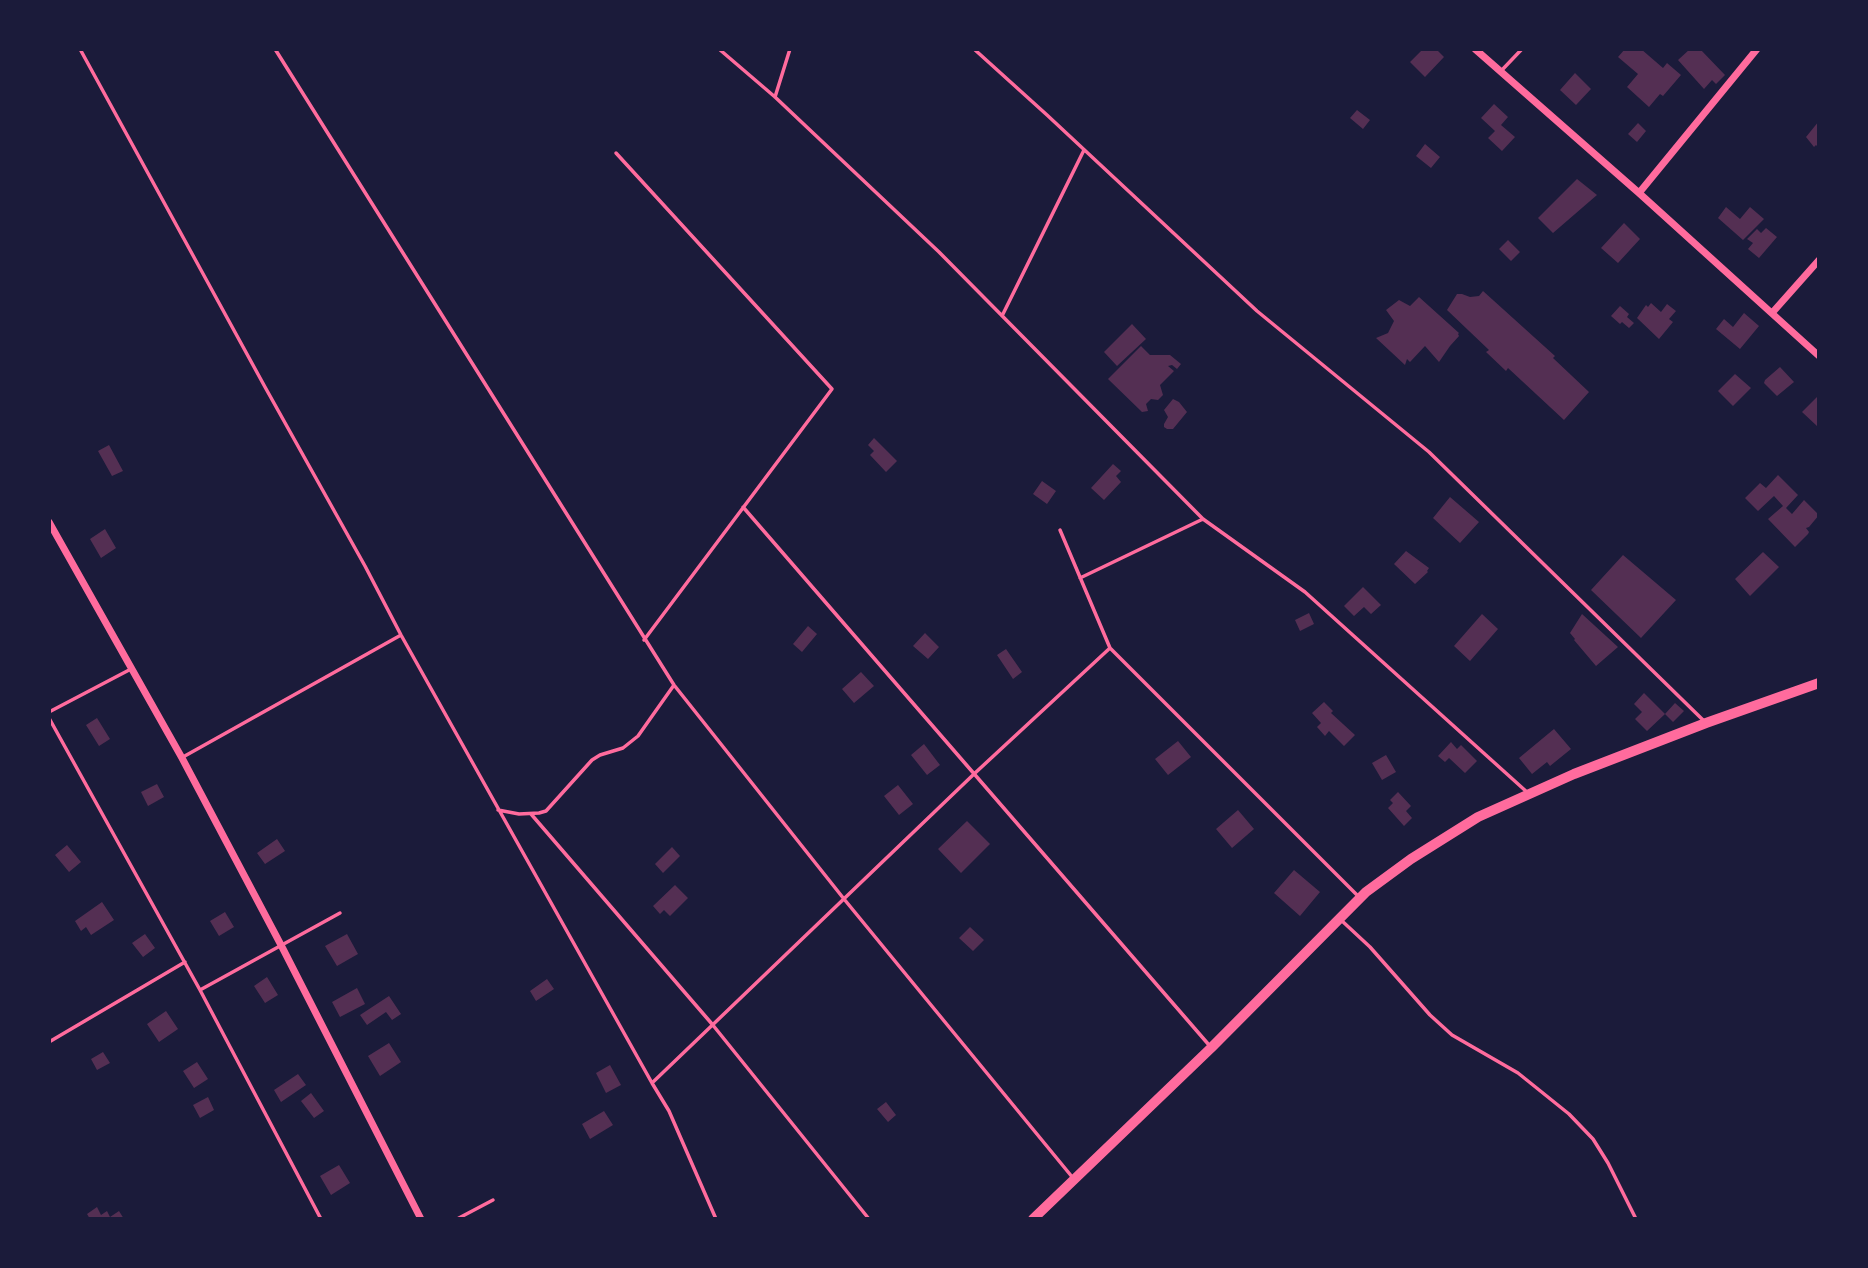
<!DOCTYPE html>
<style>
body{margin:0}
#map{position:relative;width:1868px;height:1268px;overflow:hidden;background:#1b1b3a;font-family:"Roboto Condensed",sans-serif}
canvas{display:block}
.frame{position:absolute;inset:0;border:51px solid #1b1b3a;pointer-events:none}
</style>
<div id="map">
<canvas width="1868" height="1268"></canvas>
<div class="frame"></div>
</div>
<script>
const context = document.querySelector('canvas').getContext('2d');
context.lineJoin = 'round';
function fill(path, color) { context.fillStyle = color; context.fill(path, 'evenodd'); }
const poly = rows => new Path2D(rows.map(r => 'M' + r).join(''));
function trace(path, color, width, dash) { context.strokeStyle = color; context.lineWidth = width; context.lineCap = dash ? 'butt' : 'round'; context.setLineDash(dash || []); context.stroke(path); }
const building = poly([
 [1423,49,1436,49,1444,57,1425,77,1410,62],
 [1625,49,1641,49,1663,68,1667,63,1681,75,1663,96,1660,94,1649,107,1627,87,1638,74,1618,57],
 [1690,49,1700,49,1725,75,1716,84,1712,80,1704,89,1678,60],
 [1575,73,1591,89,1576,105,1560,90],
 [1494,104,1508,117,1501,125,1515,137,1502,151,1488,138,1495,131,1481,118],
 [1357,110,1370,120,1363,129,1350,118],
 [1819,121,1819,148,1816,145,1814,147,1806,137],
 [1638,123,1646,131,1637,142,1628,134],
 [1425,144,1440,157,1431,168,1416,156],
 [1577,179,1597,195,1553,233,1538,218],
 [1726,207,1740,219,1750,207,1764,219,1743,240,1718,218],
 [1624,223,1640,239,1618,263,1601,248],
 [1766,228,1777,237,1759,258,1748,249,1753,243,1747,239,1757,229,1761,233],
 [1508,240,1520,252,1511,261,1499,249],
 [1483,291,1555,356,1553,358,1589,392,1564,420,1508,368,1506,371,1486,352,1489,350,1447,310,1457,294,1462,294,1470,297,1479,296],
 [1419,297,1459,333,1458,334,1459,336,1450,346,1439,362,1425,346,1410,362,1407,359,1405,365,1376,338,1388,333,1394,321,1386,310,1399,300,1410,306],
 [1651,303,1661,312,1667,304,1676,311,1669,319,1673,322,1659,339,1637,318,1646,305,1648,307],
 [1620,306,1629,314,1627,317,1634,323,1629,328,1622,322,1620,324,1611,316],
 [1744,313,1759,326,1740,349,1716,329,1724,319,1733,327],
 [1132,324,1146,339,1117,366,1104,352],
 [1141,346,1150,355,1170,355,1181,364,1177,369,1172,365,1168,366,1174,371,1160,385,1163,395,1158,400,1151,399,1146,404,1148,411,1142,412,1108,379],
 [1780,367,1794,382,1777,396,1764,383,1765,380],
 [1735,374,1751,388,1733,406,1718,391],
 [1819,395,1819,424,1817,426,1802,412],
 [1173,399,1179,402,1187,412,1173,429,1167,429,1164,427,1164,424,1168,417,1164,410],
 [874,438,897,461,886,472,870,455,874,451,868,445],
 [109,445,123,471,112,476,98,451],
 [1113,464,1121,471,1116,476,1121,482,1104,500,1091,488],
 [1778,475,1798,495,1786,508,1792,514,1804,500,1819,515,1809,527,1806,528,1809,532,1808,534,1795,547,1768,519,1783,506,1774,496,1758,511,1745,498,1760,483,1766,488],
 [1042,481,1056,491,1047,504,1033,494],
 [1450,497,1479,522,1460,543,1433,518],
 [105,529,116,548,101,558,90,539],
 [1406,551,1429,568,1427,571,1428,572,1415,584,1394,564],
 [1763,552,1779,567,1750,596,1735,579],
 [1623,555,1676,600,1641,638,1591,590],
 [1363,587,1381,605,1371,614,1364,607,1354,616,1344,606],
 [1309,613,1314,624,1300,631,1295,620],
 [1482,614,1498,629,1470,661,1454,646],
 [1582,614,1618,647,1596,666,1574,640,1575,639,1570,633],
 [808,626,817,634,802,652,793,644],
 [925,633,939,647,928,659,913,646],
 [1006,649,1022,672,1013,679,997,655],
 [861,672,874,686,854,703,842,689],
 [1644,693,1665,714,1675,703,1684,711,1673,722,1665,714,1647,731,1635,719,1642,712,1634,704],
 [1324,702,1333,711,1331,713,1355,735,1344,746,1329,731,1325,736,1317,727,1321,723,1312,713],
 [97,718,110,739,99,746,86,725],
 [1554,729,1571,749,1550,766,1547,762,1532,774,1519,758],
 [1178,741,1191,757,1168,775,1155,759],
 [1451,742,1457,749,1461,745,1477,761,1465,773,1449,758,1445,762,1438,756],
 [924,744,940,765,927,775,911,755],
 [1386,755,1396,772,1382,780,1372,763],
 [157,784,164,797,148,806,141,792],
 [898,785,913,804,899,815,884,796],
 [1398,792,1411,806,1406,811,1412,818,1404,826,1388,808,1393,803,1390,800],
 [1238,810,1254,829,1232,848,1216,829],
 [967,821,990,844,961,873,938,849],
 [277,839,285,851,265,864,257,853],
 [67,845,81,862,69,872,55,855],
 [672,847,680,856,663,873,655,864],
 [1294,870,1320,892,1300,916,1274,893],
 [675,885,688,898,670,916,664,910,660,914,653,906],
 [102,902,114,920,91,935,86,927,81,931,75,921],
 [225,912,234,927,219,936,210,921],
 [970,927,984,940,973,951,959,938],
 [145,934,155,948,143,957,132,943],
 [347,934,358,954,337,966,325,946],
 [267,977,278,995,265,1003,254,986],
 [547,979,554,989,536,1001,530,991],
 [357,988,365,1004,340,1017,332,1002],
 [389,996,401,1014,392,1020,386,1012,367,1025,360,1015],
 [166,1011,178,1029,159,1042,147,1024],
 [389,1043,401,1062,380,1076,368,1056],
 [103,1052,110,1063,97,1070,91,1059],
 [197,1062,208,1079,194,1088,183,1071],
 [610,1065,621,1085,606,1093,596,1073],
 [298,1074,306,1085,281,1102,274,1090],
 [311,1093,324,1111,314,1118,301,1101],
 [208,1097,214,1110,200,1118,193,1105],
 [886,1102,896,1115,888,1122,877,1109],
 [604,1111,613,1125,590,1139,582,1124],
 [339,1165,350,1183,331,1195,320,1176],
 [97,1207,101,1215,107,1211,110,1217,119,1211,124,1219,90,1219,87,1214]
]);
const service = poly([
 [80,49,265,387,365,566,401,635,652,1083,669,1111,716,1219],
 [275,49,674,685,844,899,1073,1178],
 [719,49,775,97,939,252,1203,519,1305,592,1528,793],
 [974,49,1047,115,1257,311,1429,452,1703,720],
 [1501,71,1522,49],
 [775,97,790,49],
 [616,153,832,389,644,640],
 [1002,316,1084,150],
 [743,507,1209,1045],
 [1060,530,1110,648,1359,897],
 [1080,578,1203,519],
 [49,712,131,669],
 [49,718,200,990,321,1219],
 [183,757,401,635],
 [498,810,519,814,539,813,546,811,592,760,600,755,623,748,638,736,674,685],
 [531,814,712,1024,869,1219],
 [1341,920,1370,947,1430,1015,1452,1035,1518,1073,1569,1114,1593,1139,1608,1163,1636,1219],
 [200,990,340,913],
 [49,1042,185,962],
 [652,1083,974,774,1110,648],
 [457,1219,493,1200]
]);
const minor = poly([
 [1475,49,1639,193,1819,356],
 [1639,193,1757,49],
 [1772,313,1819,260],
 [49,522,182,758,281,945,421,1219]
]);
const secondary = poly([
 [1033,1219,1211,1048,1366,892,1411,859,1478,817,1574,774,1706,723,1819,683]
]);
fill(building, '#542f53');
trace(service, '#ff6b9d', 3.5);
trace(minor, '#ff6b9d', 7);
trace(secondary, '#ff6b9d', 10);
</script>
